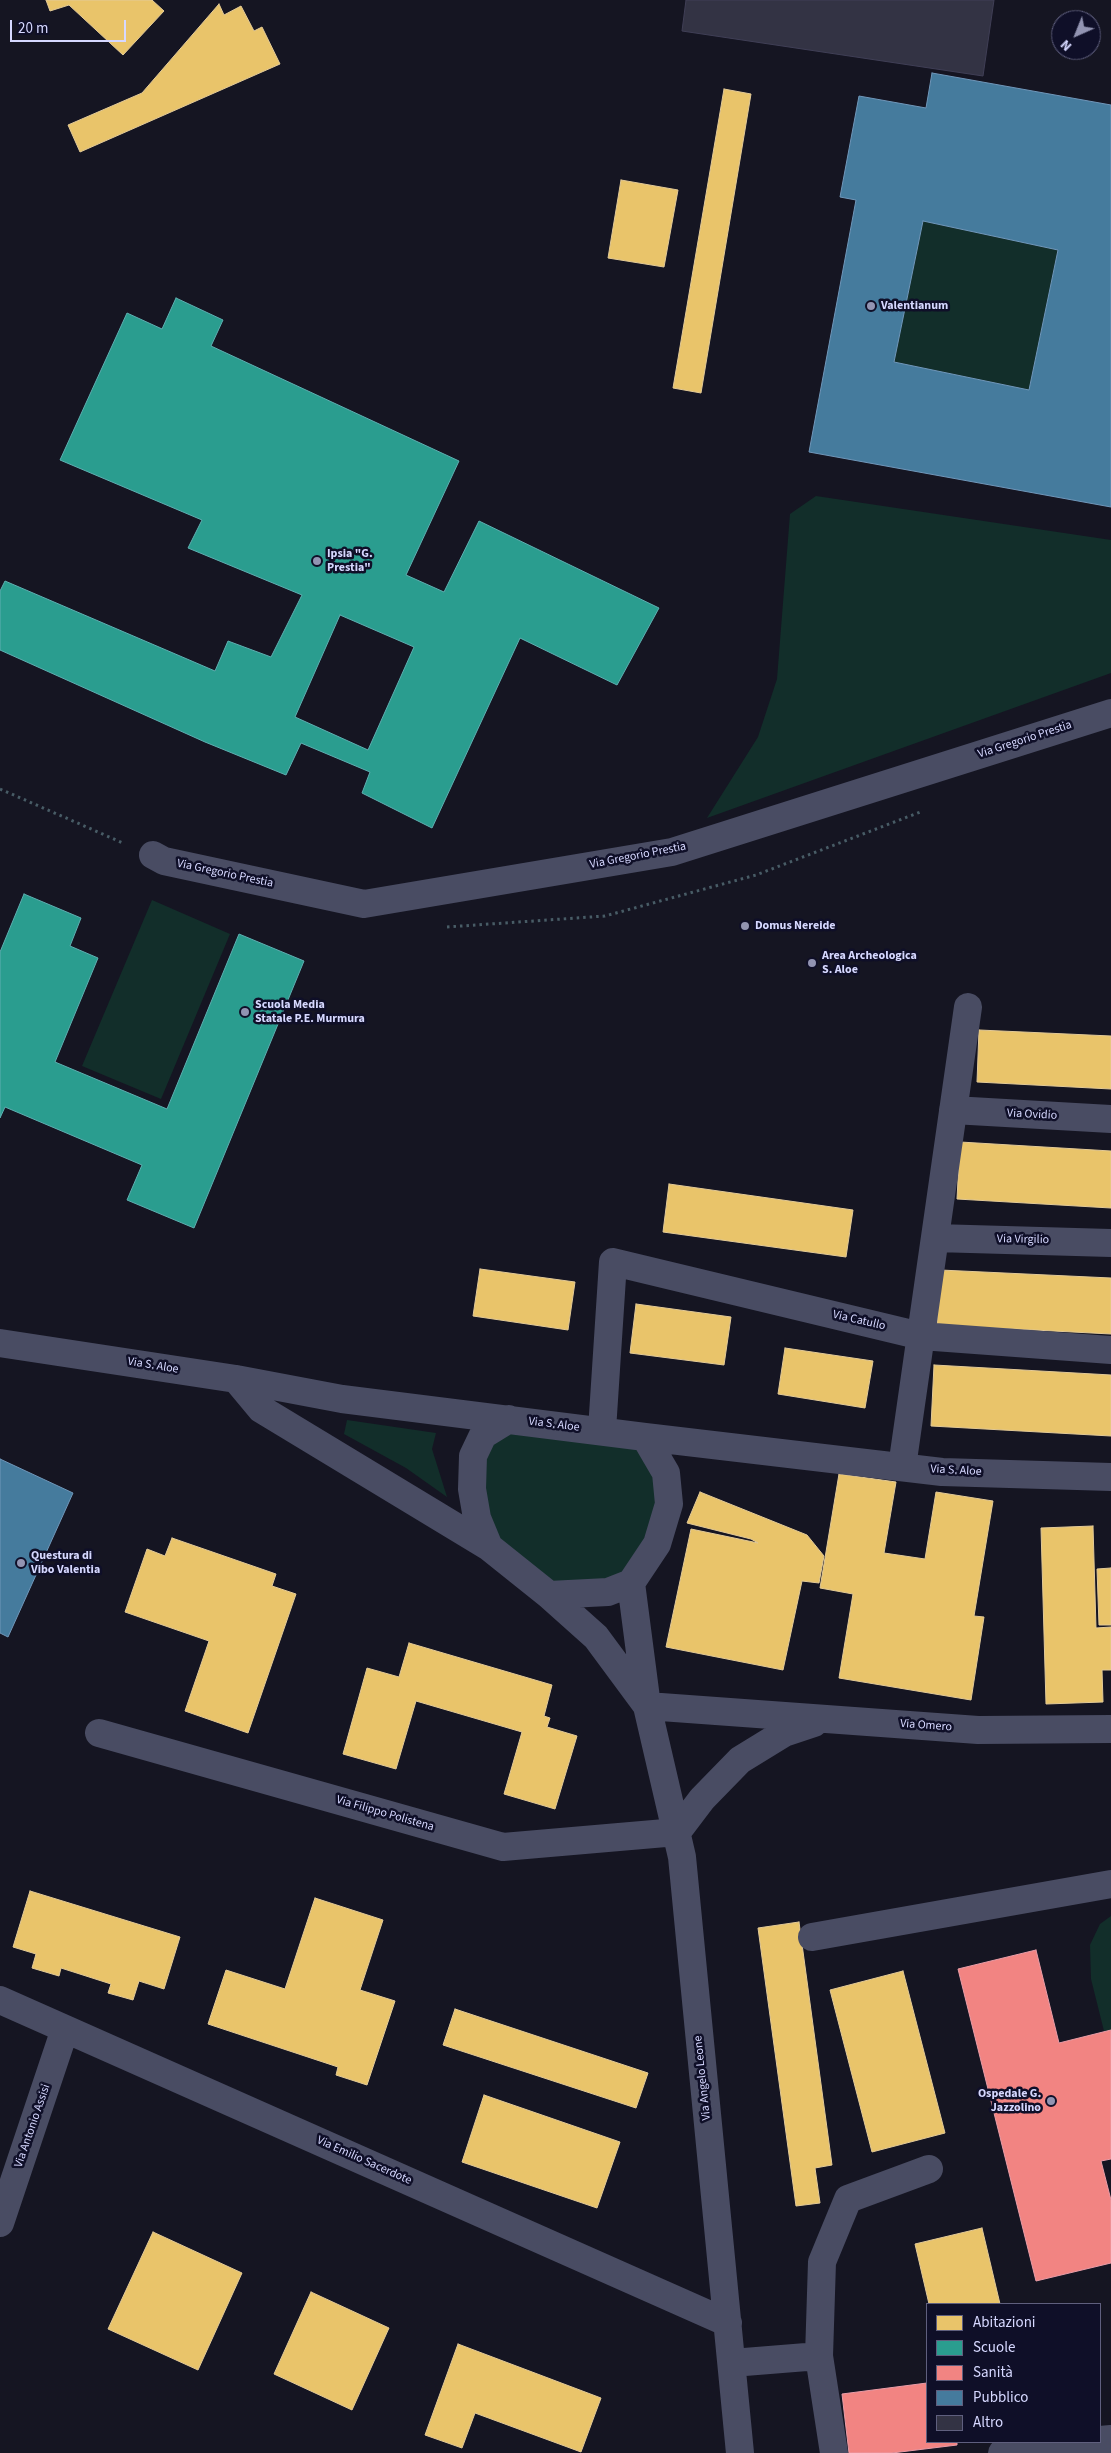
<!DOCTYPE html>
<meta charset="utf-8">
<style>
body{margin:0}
#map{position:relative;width:1111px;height:2453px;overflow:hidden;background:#151522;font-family:"Source Sans 3",sans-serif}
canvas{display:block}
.legend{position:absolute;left:926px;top:2303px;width:175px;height:140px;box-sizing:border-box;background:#0f0f28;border:1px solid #5f5f7e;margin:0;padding:6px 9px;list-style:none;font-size:15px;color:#d6d8ff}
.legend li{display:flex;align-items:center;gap:10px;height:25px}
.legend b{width:25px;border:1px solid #5f5f7e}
.north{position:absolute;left:1051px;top:10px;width:50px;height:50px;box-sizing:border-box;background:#0f0f28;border:1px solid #5f5f7e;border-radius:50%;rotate:224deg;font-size:14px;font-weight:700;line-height:20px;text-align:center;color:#d6d8ff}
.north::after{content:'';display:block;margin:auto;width:18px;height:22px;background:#9294b2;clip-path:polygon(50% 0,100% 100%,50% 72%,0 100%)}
.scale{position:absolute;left:10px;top:20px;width:116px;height:22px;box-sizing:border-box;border:2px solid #d6d8ff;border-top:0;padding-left:6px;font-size:15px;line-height:18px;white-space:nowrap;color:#d6d8ff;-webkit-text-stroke:4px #0f0f28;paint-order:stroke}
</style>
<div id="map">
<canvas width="1111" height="2453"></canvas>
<ul class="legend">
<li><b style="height:14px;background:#e9c46a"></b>Abitazioni</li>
<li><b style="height:14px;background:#2a9d8f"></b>Scuole</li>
<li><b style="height:14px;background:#f28482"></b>Sanità</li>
<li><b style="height:14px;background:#457b9d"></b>Pubblico</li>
<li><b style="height:14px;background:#334"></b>Altro</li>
</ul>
<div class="north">N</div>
<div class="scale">20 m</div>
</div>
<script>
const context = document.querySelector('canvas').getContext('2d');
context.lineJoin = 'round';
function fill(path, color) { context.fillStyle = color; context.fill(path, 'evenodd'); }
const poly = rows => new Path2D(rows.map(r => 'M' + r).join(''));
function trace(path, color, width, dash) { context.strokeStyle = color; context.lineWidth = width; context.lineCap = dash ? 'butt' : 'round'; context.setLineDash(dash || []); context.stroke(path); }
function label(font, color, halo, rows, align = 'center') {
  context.font = font + ' "Source Sans 3",sans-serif'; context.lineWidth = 5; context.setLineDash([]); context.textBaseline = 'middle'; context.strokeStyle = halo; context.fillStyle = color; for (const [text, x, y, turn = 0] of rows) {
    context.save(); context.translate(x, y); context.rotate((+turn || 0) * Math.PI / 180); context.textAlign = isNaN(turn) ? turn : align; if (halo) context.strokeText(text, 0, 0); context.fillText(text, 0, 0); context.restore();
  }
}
const green = poly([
 [923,221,1058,250,1029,390,894,362],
 [816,496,1111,540,1111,673,707,818,758,737,777,679,790,514],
 [152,900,230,934,161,1099,82,1066],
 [509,1419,645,1437,666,1473,631,1583,549,1595,477,1518,483,1435],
 [347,1420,436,1433,432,1449,447,1497,406,1468,344,1434],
 [1111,1916,1111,2030,1104,2031,1091,1979,1090,1945,1100,1924]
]);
const homes = poly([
 [46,0,152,0,164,11,123,55,69,5,50,11,46,0],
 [219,4,224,15,241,6,254,31,262,27,280,64,80,152,68,125,142,93,219,4],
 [724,89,751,94,701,393,673,388,724,89],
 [621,180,678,190,664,267,608,258,621,180],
 [979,1030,1111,1036,1111,1089,977,1082,979,1030],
 [960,1142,1111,1151,1111,1208,957,1199,960,1142],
 [669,1184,853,1210,846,1257,663,1232,669,1184],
 [480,1269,575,1282,568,1330,473,1316,480,1269],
 [940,1270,1111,1278,1111,1334,937,1325,940,1270],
 [636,1304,731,1317,724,1365,630,1353,636,1304],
 [785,1348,873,1361,865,1408,778,1394,785,1348],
 [934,1365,1111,1375,1111,1436,931,1426,934,1365],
 [839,1474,896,1482,884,1553,925,1559,936,1492,993,1501,974,1616,984,1617,971,1700,839,1678,853,1594,820,1588,839,1474],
 [700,1492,807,1535,824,1556,819,1583,802,1581,783,1670,666,1647,691,1529,758,1543,751,1539,687,1523,700,1492],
 [1093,1526,1096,1628,1111,1627,1111,1670,1102,1670,1103,1702,1046,1704,1041,1528,1093,1526],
 [172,1538,276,1574,272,1586,296,1594,248,1733,185,1711,209,1641,125,1612,147,1549,165,1556,172,1538],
 [1111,1568,1111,1625,1099,1625,1097,1569,1111,1568],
 [409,1643,552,1685,544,1716,550,1718,547,1727,577,1736,555,1809,504,1794,522,1732,416,1701,396,1769,343,1754,367,1668,399,1677,409,1643],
 [30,1891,180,1937,164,1989,139,1981,133,2000,108,1993,111,1984,61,1968,59,1976,32,1968,36,1954,13,1947,30,1891],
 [315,1898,383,1920,360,1990,395,2001,367,2085,336,2075,338,2067,208,2024,226,1970,285,1989,315,1898],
 [799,1922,832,2165,815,2168,820,2203,796,2206,758,1928,799,1922],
 [903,1971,945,2133,872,2152,830,1990,903,1971],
 [455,2009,648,2073,636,2108,443,2045,455,2009],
 [484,2095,620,2142,597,2208,462,2162,484,2095],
 [982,2228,1000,2304,929,2304,915,2244,982,2228],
 [153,2232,242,2273,198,2370,108,2329,153,2232],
 [311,2292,389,2328,352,2410,274,2374,311,2292],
 [458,2344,601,2398,581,2452,475,2413,462,2448,425,2435,458,2344]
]);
const schools = poly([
 [176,298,223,320,211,346,459,461,406,575,444,592,479,521,659,608,617,685,520,638,432,828,362,793,370,772,301,743,286,775,205,742,0,650,0,591,5,581,215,671,228,641,271,657,302,595,188,548,202,520,60,460,127,313,162,329,176,298],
 [340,615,414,647,368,750,295,717,340,615],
 [24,894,81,918,70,946,98,958,55,1062,167,1109,239,934,304,961,194,1228,127,1200,142,1165,5,1107,0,1118,0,952,24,894]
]);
const health = poly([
 [1036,1950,1059,2043,1111,2030,1111,2159,1101,2161,1111,2200,1111,2263,1036,2281,958,1969,1036,1950],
 [927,2383,927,2442,957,2442,957,2445,892,2453,849,2453,842,2394,927,2383]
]);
const public = poly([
 [932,73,1111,105,1111,507,809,452,856,200,840,197,859,96,926,108,932,73],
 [923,221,1058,250,1029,390,894,362,923,221],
 [0,1459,73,1493,8,1637,0,1633,0,1459]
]);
const building = poly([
 [686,0,994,0,983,76,682,31,686,0]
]);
const path = poly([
 [0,789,123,843],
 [447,927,605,916,756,875,923,811]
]);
const minor = poly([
 [153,855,164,861,364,904,672,852,1111,713],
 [953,1110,1111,1119],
 [935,1238,1111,1243],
 [0,1343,236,1379,342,1399,645,1437,942,1472,1111,1477],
 [236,1379,261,1409,489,1547,549,1595,596,1637,647,1706,978,1730,1111,1729],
 [602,1430,613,1262,921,1336,1111,1350],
 [902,1467,968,1007],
 [489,1547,477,1518,472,1489,473,1456,483,1435,509,1419],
 [631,1583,647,1706,682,1857,740,2453],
 [549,1595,608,1592,631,1583,657,1544,669,1504,666,1473,645,1437],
 [99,1733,503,1847,677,1832,702,1799,740,1760,784,1733,814,1723],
 [812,1937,1111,1884],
 [0,2000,728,2323],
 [0,2223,65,2029],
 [819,2356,834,2453],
 [732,2363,819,2356,822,2262,848,2199,929,2169],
 [1100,2440,1111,2439],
 [1002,2453,1087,2442]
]);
const markers = [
 [871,306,5,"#9294b2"],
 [317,561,5,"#9294b2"],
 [745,926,5,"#9294b2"],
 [812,963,5,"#9294b2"],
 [245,1012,5,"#9294b2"],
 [21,1563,5,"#9294b2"],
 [1051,2101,5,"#9294b2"]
];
const poiNames = [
 ["Valentianum",881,306],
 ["Ipsia \"G.",327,554],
 ["Prestia\"",327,568],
 ["Domus Nereide",755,926],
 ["Area Archeologica",822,956],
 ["S. Aloe",822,970],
 ["Scuola Media",255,1005],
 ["Statale P.E. Murmura",255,1019],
 ["Questura di",31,1556],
 ["Vibo Valentia",31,1570],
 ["Ospedale G.",1041,2094,"right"],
 ["Jazzolino",1041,2108,"right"]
];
const streetNames = [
 ["Via Gregorio Prestia",1025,740,-18],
 ["Via Gregorio Prestia",638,856,-11],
 ["Via Gregorio Prestia",225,874,12],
 ["Via Ovidio",1032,1115,3],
 ["Via Virgilio",1023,1240,1],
 ["Via Catullo",859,1321,13],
 ["Via S. Aloe",153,1366,9],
 ["Via S. Aloe",554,1425,7],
 ["Via S. Aloe",956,1471,3],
 ["Via Omero",926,1726,4],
 ["Via Filippo Polistena",385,1814,16],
 ["Via Angelo Leone",703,2078,-96],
 ["Via Antonio Assisi",33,2126,-71],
 ["Via Emilio Sacerdote",364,2161,24]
];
fill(green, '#122e2a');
fill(homes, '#e9c46a');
trace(homes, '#e3ca97', 1);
fill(schools, '#2a9d8f');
trace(schools, '#5eafb1', 1);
fill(health, '#f28482');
trace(health, '#ea9da8', 1);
fill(public, '#457b9d');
trace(public, '#7097ba', 1);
fill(building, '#334');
trace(building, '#403f56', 1);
trace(path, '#485c66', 3, [2.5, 4]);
trace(minor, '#494c63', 28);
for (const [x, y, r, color] of markers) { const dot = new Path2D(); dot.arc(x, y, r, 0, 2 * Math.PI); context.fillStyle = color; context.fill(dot); trace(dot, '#0f0f28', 2); }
label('bold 12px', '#d6d8ff', '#0f0f28', poiNames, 'left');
label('12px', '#d6d8ff', '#0f0f28', streetNames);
</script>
